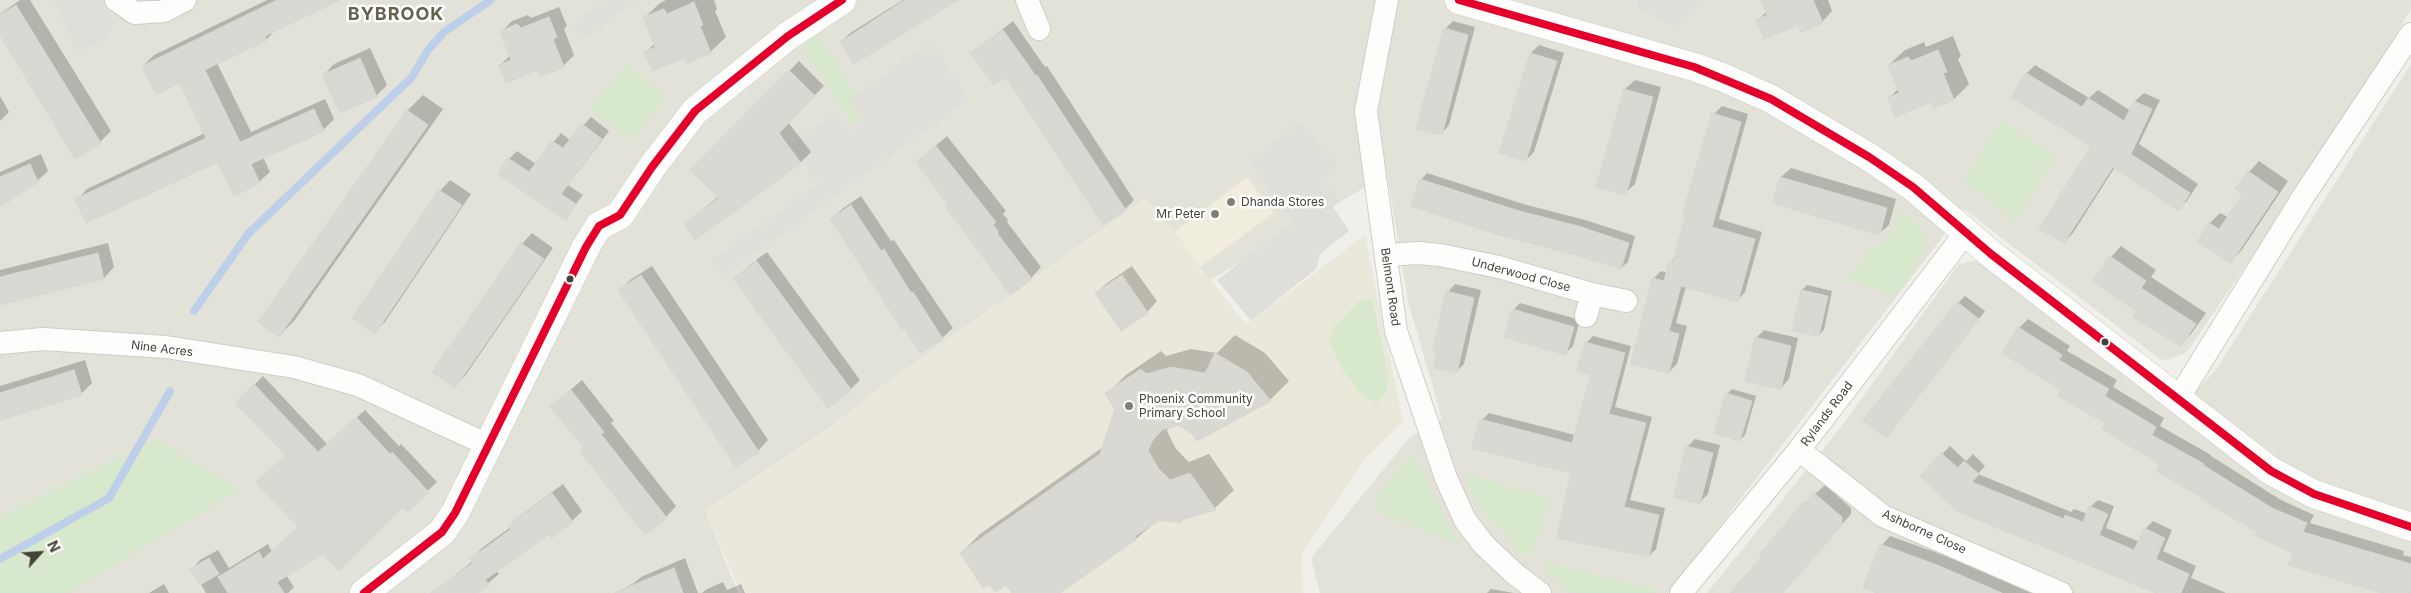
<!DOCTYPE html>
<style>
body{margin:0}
#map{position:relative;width:2411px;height:593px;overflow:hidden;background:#f0efea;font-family:Inter,sans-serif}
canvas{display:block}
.north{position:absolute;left:15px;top:528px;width:50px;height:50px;-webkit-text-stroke:4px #fff;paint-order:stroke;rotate:64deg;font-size:14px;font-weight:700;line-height:20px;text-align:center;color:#454237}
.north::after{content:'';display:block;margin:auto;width:18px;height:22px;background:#454237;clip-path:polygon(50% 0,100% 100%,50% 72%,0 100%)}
</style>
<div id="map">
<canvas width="2411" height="593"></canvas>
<div class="north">N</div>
</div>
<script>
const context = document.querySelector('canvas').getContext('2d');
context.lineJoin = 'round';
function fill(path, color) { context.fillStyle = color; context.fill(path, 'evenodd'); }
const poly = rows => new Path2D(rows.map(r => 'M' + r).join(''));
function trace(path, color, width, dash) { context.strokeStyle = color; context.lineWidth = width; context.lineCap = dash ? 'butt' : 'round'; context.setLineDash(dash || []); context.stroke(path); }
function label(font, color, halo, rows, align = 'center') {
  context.font = font + ' Inter,sans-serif'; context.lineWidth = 5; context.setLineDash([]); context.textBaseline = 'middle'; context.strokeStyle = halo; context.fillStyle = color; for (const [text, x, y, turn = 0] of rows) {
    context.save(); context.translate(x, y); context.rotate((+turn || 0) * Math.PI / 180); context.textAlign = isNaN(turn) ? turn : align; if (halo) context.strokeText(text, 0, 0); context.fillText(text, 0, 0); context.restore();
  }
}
const residential = poly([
 [0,0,2411,0,2411,9,2349,112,2190,348,2183,354,2166,360,2160,359,1964,209,1668,593,1320,593,1311,558,1410,437,1442,419,1408,301,1387,174,1210,280,1146,198,889,381,829,428,705,510,738,593,0,593],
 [2411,64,2411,593,1707,593,1841,427,1959,264,1972,261,1982,262,2180,407,2215,371]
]);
const commercial = poly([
 [1247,177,1274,213,1200,267,1174,232]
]);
const education = poly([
 [1146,198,1246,325,1365,235,1403,422,1364,460,1302,553,1303,593,741,593,705,510,829,428,889,381]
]);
const green = poly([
 [818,34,861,102,853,109,864,126,858,130,801,46],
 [627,64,665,98,631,140,590,108],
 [2002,120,2056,157,2016,221,1964,181],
 [1901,211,1919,225,1925,237,1924,250,1914,270,1895,295,1847,280,1872,248,1887,240],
 [1372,299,1388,374,1386,394,1378,402,1365,399,1342,369,1329,343,1334,327,1359,301],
 [156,438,240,490,68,593,0,593,0,516],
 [1412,454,1420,467,1459,545,1383,514,1376,507,1376,496],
 [1473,476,1549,497,1542,529,1530,557,1521,553,1482,508,1467,482,1466,477],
 [1546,562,1655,590,1658,593,1572,593,1542,568]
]);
const parking = poly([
 [53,0,101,0,113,23,108,38,78,52],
 [605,0,637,0,586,37,571,25],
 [1636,0,1706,0,1677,26,1638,9],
 [930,43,969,99,724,276,712,260,818,184,790,144,834,114,848,132,864,118,850,99],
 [1301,121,1338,168,1323,181,1339,201,1333,207,1349,231,1320,254,1316,269,1251,321,1217,280,1293,222,1249,162]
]);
const shadow = poly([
 [20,0,30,0,111,131,100,142,76,157,0,32,0,14],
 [267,0,336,0,277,28,267,39,217,63,251,132,325,99,334,119,323,130,263,157,270,172,259,182,218,160,77,200,87,189,205,133,180,81,143,66,154,55],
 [666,0,714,0,717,9,715,11,726,37,710,52,685,56,646,52,655,43,644,18,660,3],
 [903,0,957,0,841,42,850,33],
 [1762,0,1828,0,1832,11,1822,22,1799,23,1758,20,1767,11],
 [559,7,567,26,564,29,574,55,563,66,538,68,500,65,511,55,501,32,512,21,528,15,531,18],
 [1013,21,1045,67,1047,66,1134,200,1125,209,1006,75,972,53],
 [1453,21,1475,27,1449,125,1441,134,1445,29],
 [1953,36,1961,56,1958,59,1969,84,1954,99,1934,107,1932,101,1889,98,1899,88,1889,65,1905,50,1924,42,1926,47],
 [1539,45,1564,53,1534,152,1526,160,1531,53],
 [370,48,387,85,376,96,324,75,334,64],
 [799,61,824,86,788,122,811,152,801,162,696,238,685,224,719,196,692,170],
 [2035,65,2089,98,2098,90,2131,111,2135,101,2144,93,2160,100,2139,144,2198,184,2187,201,2178,209,2115,167,2073,233,2064,242,2093,145,2013,96,2027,73],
 [1635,80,1661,87,1635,184,1625,193,1598,186,1625,89],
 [423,95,443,109,294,321,279,336,260,322,408,110],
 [0,96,9,112,0,121],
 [1722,106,1748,114,1719,219,1762,232,1745,292,1738,300,1686,286,1676,323,1687,326,1677,364,1669,372,1653,279,1661,271,1668,273,1671,262,1675,257,1714,114],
 [591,117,609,131,568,185,583,195,565,218,509,159,517,151,536,164,561,133,570,140],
 [947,136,1006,211,1003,214,1008,220,1007,222,1041,267,1031,278,950,204,917,162],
 [41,154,48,171,37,181,0,205,0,172],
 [2259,161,2288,181,2241,251,2231,261,2199,242,2210,223,2220,213,2228,217,2244,193,2249,172],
 [1791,168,1896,199,1889,225,1879,234,1781,177],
 [1427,173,1523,204,1585,220,1635,236,1628,262,1621,268,1421,180],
 [450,180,471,194,385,322,374,332,440,191],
 [861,196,891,241,894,240,953,328,942,338,905,327,832,219,842,209],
 [532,233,553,248,465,376,455,386,522,244],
 [108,243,114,267,104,278,0,304,0,270],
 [2121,246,2156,270,2151,277,2206,313,2191,334,2180,344,2094,280,2111,257],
 [767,252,860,380,851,389,756,260],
 [754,262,848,390,735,278],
 [652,266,768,440,758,451,620,290,630,280],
 [1132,266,1157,301,1147,312,1096,293,1107,283],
 [1455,284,1481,290,1464,364,1456,372,1448,292],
 [1807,285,1832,291,1824,330,1819,335,1802,290],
 [1965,296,1985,311,1886,436,1958,303],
 [1520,303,1580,320,1573,346,1566,353,1513,310],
 [2028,319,2070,346,2067,351,2117,380,2113,387,2164,418,2160,426,2211,455,2211,456,2281,500,2314,515,2310,523,2404,551,2403,555,2411,557,2411,593,2386,593,2294,552,2204,496,2063,390,2004,353,2019,328],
 [1764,330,1798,338,1789,379,1781,388,1756,338],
 [1235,335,1265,353,1289,381,1270,400,1193,433,1178,424,1169,426,1167,431,1176,449,1189,462,1209,454,1234,490,1215,508,1185,517,1180,522,1160,518,1137,538,1058,593,1014,593,1007,584,961,553,980,534,1103,447,1117,409,1107,394,1126,375,1161,351,1166,356,1191,349,1217,353],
 [1593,336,1631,346,1615,407,1652,417,1630,500,1665,508,1656,549,1649,556,1573,472,1482,420,1489,413,1575,435,1592,374,1586,343],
 [85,360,92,383,81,394,0,419,0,386],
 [263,376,327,444,365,410,399,446,401,444,437,482,408,510,403,505,286,575,294,587,288,593,206,593,192,569,200,560,218,550,229,568,268,544,272,552,299,527,287,455,237,403],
 [582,380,614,421,611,423,676,506,666,517,585,448,552,406],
 [1732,389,1756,396,1745,435,1740,440,1727,394],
 [1695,439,1720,445,1708,494,1700,502,1687,447],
 [1950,446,1966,461,1973,454,1985,466,1978,474,2071,512,2074,509,2088,514,2090,507,2098,500,2114,506,2106,528,2140,542,2145,529,2153,521,2172,530,2163,551,2196,566,2191,578,2226,593,2160,593,1921,476],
 [563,484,582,511,572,521,549,532,496,570,499,574,476,593,433,593,473,561,472,559,482,548,511,527,510,525,521,515],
 [1825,485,1851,508,1851,514,1816,554,1767,593,1732,593,1766,554,1804,504],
 [1890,536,1946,556,2032,593,1880,593,1882,545],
 [685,558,698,593,615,593,634,583,641,577],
 [723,582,727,590,741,584,745,593,702,593,707,589],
 [164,584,169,593,149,593],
 [1491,589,1514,593,1487,593]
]);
const stream = poly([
 [194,311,248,234,412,77,428,50,444,32,491,0],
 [0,559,109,498,170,391]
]);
const building = poly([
 [277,0,340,0,265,36,267,40,205,70,240,142,314,109,324,131,251,164,260,183,234,196,218,162,86,223,75,199,206,138,180,83,156,94,142,66,277,0],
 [905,0,958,0,854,64,840,42,905,0],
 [1761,0,1813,0,1823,23,1801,32,1798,25,1764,39,1756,20,1767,15,1761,0],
 [694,2,703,25,700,26,711,53,687,63,684,58,653,71,644,52,655,47,643,17,664,9,667,14,694,2],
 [16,5,101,143,75,159,0,35,0,15,16,5],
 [549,17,557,37,553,39,564,67,540,77,537,70,506,83,499,65,511,60,500,31,517,24,521,28,549,17],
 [1444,28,1468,35,1442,135,1416,129,1444,28],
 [1003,30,1036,76,1037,75,1126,210,1103,225,1006,77,994,85,970,53,1003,30],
 [1938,50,1947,72,1943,73,1954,100,1934,108,1931,102,1895,117,1888,97,1899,93,1888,65,1908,57,1911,61,1938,50],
 [1530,53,1557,61,1526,161,1499,153,1530,53],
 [360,58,377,97,340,113,322,75,360,58],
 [789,70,815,96,779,133,801,163,695,240,684,223,719,198,690,170,789,70],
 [2026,73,2082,107,2088,98,2124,121,2134,101,2152,109,2131,154,2190,193,2179,211,2113,167,2064,243,2039,229,2091,146,2011,97,2026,73],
 [1624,89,1653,97,1626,195,1596,187,1624,89],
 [407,110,428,125,279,337,258,322,407,110],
 [1712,113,1741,122,1712,227,1755,239,1738,302,1681,286,1669,331,1679,334,1669,373,1631,364,1652,278,1676,284,1664,281,1669,261,1673,262,1686,214,1683,213,1712,113],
 [582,124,602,139,561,194,576,204,566,220,498,174,508,158,529,172,552,141,563,148,582,124],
 [936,146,996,222,993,225,999,232,997,233,1032,279,1011,295,946,207,948,205,916,162,936,146],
 [30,164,38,182,0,207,0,177,30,164],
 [2248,171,2278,192,2231,263,2197,242,2209,223,2219,229,2243,194,2235,189,2248,171],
 [1780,177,1887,208,1880,235,1773,203,1780,177],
 [1420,179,1516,210,1578,226,1629,243,1621,269,1583,257,1496,234,1411,206,1420,179],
 [439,190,462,205,375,334,352,318,439,190],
 [851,205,881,251,884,249,911,293,913,292,943,339,920,353,905,328,903,330,830,219,851,205],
 [521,243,544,259,455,388,432,372,521,243],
 [98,253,104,279,0,305,0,277,98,253],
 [2110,256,2146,281,2141,288,2196,324,2181,346,2133,317,2136,311,2093,281,2110,256],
 [756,262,851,391,828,408,733,278,756,262],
 [641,275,759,452,736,467,618,290,641,275],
 [1122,275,1148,313,1121,331,1095,293,1122,275],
 [1801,290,1828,296,1819,336,1792,331,1801,290],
 [1446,291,1474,298,1457,373,1434,368,1437,351,1433,350,1446,291],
 [1957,302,1979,319,1886,438,1863,420,1957,302],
 [1512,309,1574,327,1566,355,1504,337,1512,309],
 [2018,327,2062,355,2059,360,2109,389,2105,396,2156,427,2152,435,2204,464,2203,465,2272,508,2307,523,2303,532,2411,564,2411,593,2381,593,2288,565,2293,553,2255,535,2257,532,2201,499,2202,497,2156,471,2160,464,2102,429,2105,423,2058,396,2061,390,2002,353,2018,327],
 [1755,337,1791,346,1781,389,1745,381,1755,337],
 [1585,342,1625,353,1609,414,1646,423,1624,507,1659,515,1649,557,1557,538,1571,473,1472,448,1480,419,1572,443,1591,375,1577,371,1585,342],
 [1215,353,1247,372,1271,401,1197,441,1192,434,1178,425,1162,430,1153,440,1148,450,1158,468,1170,480,1190,473,1216,510,1181,520,1181,523,1160,520,1135,536,1137,539,1060,593,1012,593,1006,585,995,592,990,585,983,588,960,553,1100,454,1115,409,1105,393,1141,369,1146,374,1171,367,1205,373,1215,353],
 [74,370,82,395,0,420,0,393,74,370],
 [254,384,318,452,356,417,390,454,392,452,429,492,408,512,403,507,339,571,323,554,277,582,284,593,228,593,218,577,259,552,263,559,298,527,256,482,286,455,235,403,254,384],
 [571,390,604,432,601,434,667,518,645,535,580,451,584,448,550,406,571,390],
 [1726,393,1752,401,1740,441,1714,433,1726,393],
 [1686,446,1713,453,1700,504,1674,497,1686,446],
 [1941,453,1958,468,1964,461,1979,474,1972,482,2064,519,2065,515,2083,522,2089,506,2108,514,2099,535,2134,550,2144,528,2165,538,2156,559,2189,574,2181,593,2156,593,1957,511,1920,476,1941,453],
 [552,493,573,522,552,538,549,534,485,580,489,585,478,593,431,593,473,563,470,559,511,529,508,525,552,493],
 [1814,493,1842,517,1842,525,1783,593,1730,593,1762,557,1759,555,1803,503,1805,504,1814,493],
 [1880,544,1937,565,2002,593,1877,593,1863,588,1880,544],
 [209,558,219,574,200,585,190,569,209,558],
 [674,568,683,593,616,593,616,592,674,568]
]);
const minor = poly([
 [116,0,135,13,164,11,185,0],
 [1027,0,1039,29],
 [1387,0,1366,111,1396,331,1446,478,1465,520,1484,545,1515,574,1540,593],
 [1386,255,1418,253,1440,255,1499,267,1592,294,1626,301],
 [1586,316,1592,294],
 [0,343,43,339,166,347,294,367,358,385,488,445],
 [2178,399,2303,197,2411,34],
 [1799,450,1883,516,2061,593],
 [1681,593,1799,450,1967,231]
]);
const tertiary = poly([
 [1459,0,1694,67,1722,77,1771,99,1869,157,1913,187,1991,254,2271,471,2314,494,2411,527],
 [364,593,442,532,455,513,586,247,599,226,620,215,652,167,695,111,788,36,842,0]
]);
const bus1 = poly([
 [1459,0,1694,67,1771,99,1869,157,1913,187,1991,254,2271,471,2314,494,2411,527],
 [364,593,442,532,455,513,586,247,599,226,620,215,652,167,695,111,788,36,842,0]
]);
const markers = [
 [1231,202,5,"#817f76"],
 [1215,214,5,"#817f76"],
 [570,279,4.5,"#454237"],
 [2105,342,4.5,"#454237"],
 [1129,406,5,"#817f76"]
];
const poiNames = [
 ["Dhanda Stores",1241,202],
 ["Mr Peter",1205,214,"right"],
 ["Phoenix Community",1139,399],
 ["Primary School",1139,413]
];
const streetNames = [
 ["Underwood Close",1521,275,15],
 ["Belmont Road",1390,287,82],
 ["Nine Acres",162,349,7],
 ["Rylands Road",1827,414,-53],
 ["Ashborne Close",1924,532,24]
];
const districtNames = [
 ["BYBROOK",396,15]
];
fill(residential, '#e3e2d8');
fill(commercial, '#f1edde');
fill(education, '#eae8da');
fill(green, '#d8e8cc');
fill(parking, '#dfdeda');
fill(shadow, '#0003');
trace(stream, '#bed0e9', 8);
fill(building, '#d9d8d3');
trace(building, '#d8d6d0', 1);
trace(minor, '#cecdc8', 24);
trace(tertiary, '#cecdc8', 29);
trace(minor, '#fdfdfc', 22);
trace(tertiary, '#fdfdfc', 28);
trace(bus1, '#e4002b', 8);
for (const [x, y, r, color] of markers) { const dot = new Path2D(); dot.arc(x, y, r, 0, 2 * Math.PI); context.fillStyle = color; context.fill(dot); trace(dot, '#fff', 2); }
label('12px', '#454237', '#fff', poiNames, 'left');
label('12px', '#454237', '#fff', streetNames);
context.letterSpacing = '1px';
label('bold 18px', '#66614f', '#fff', districtNames);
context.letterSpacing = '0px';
</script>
